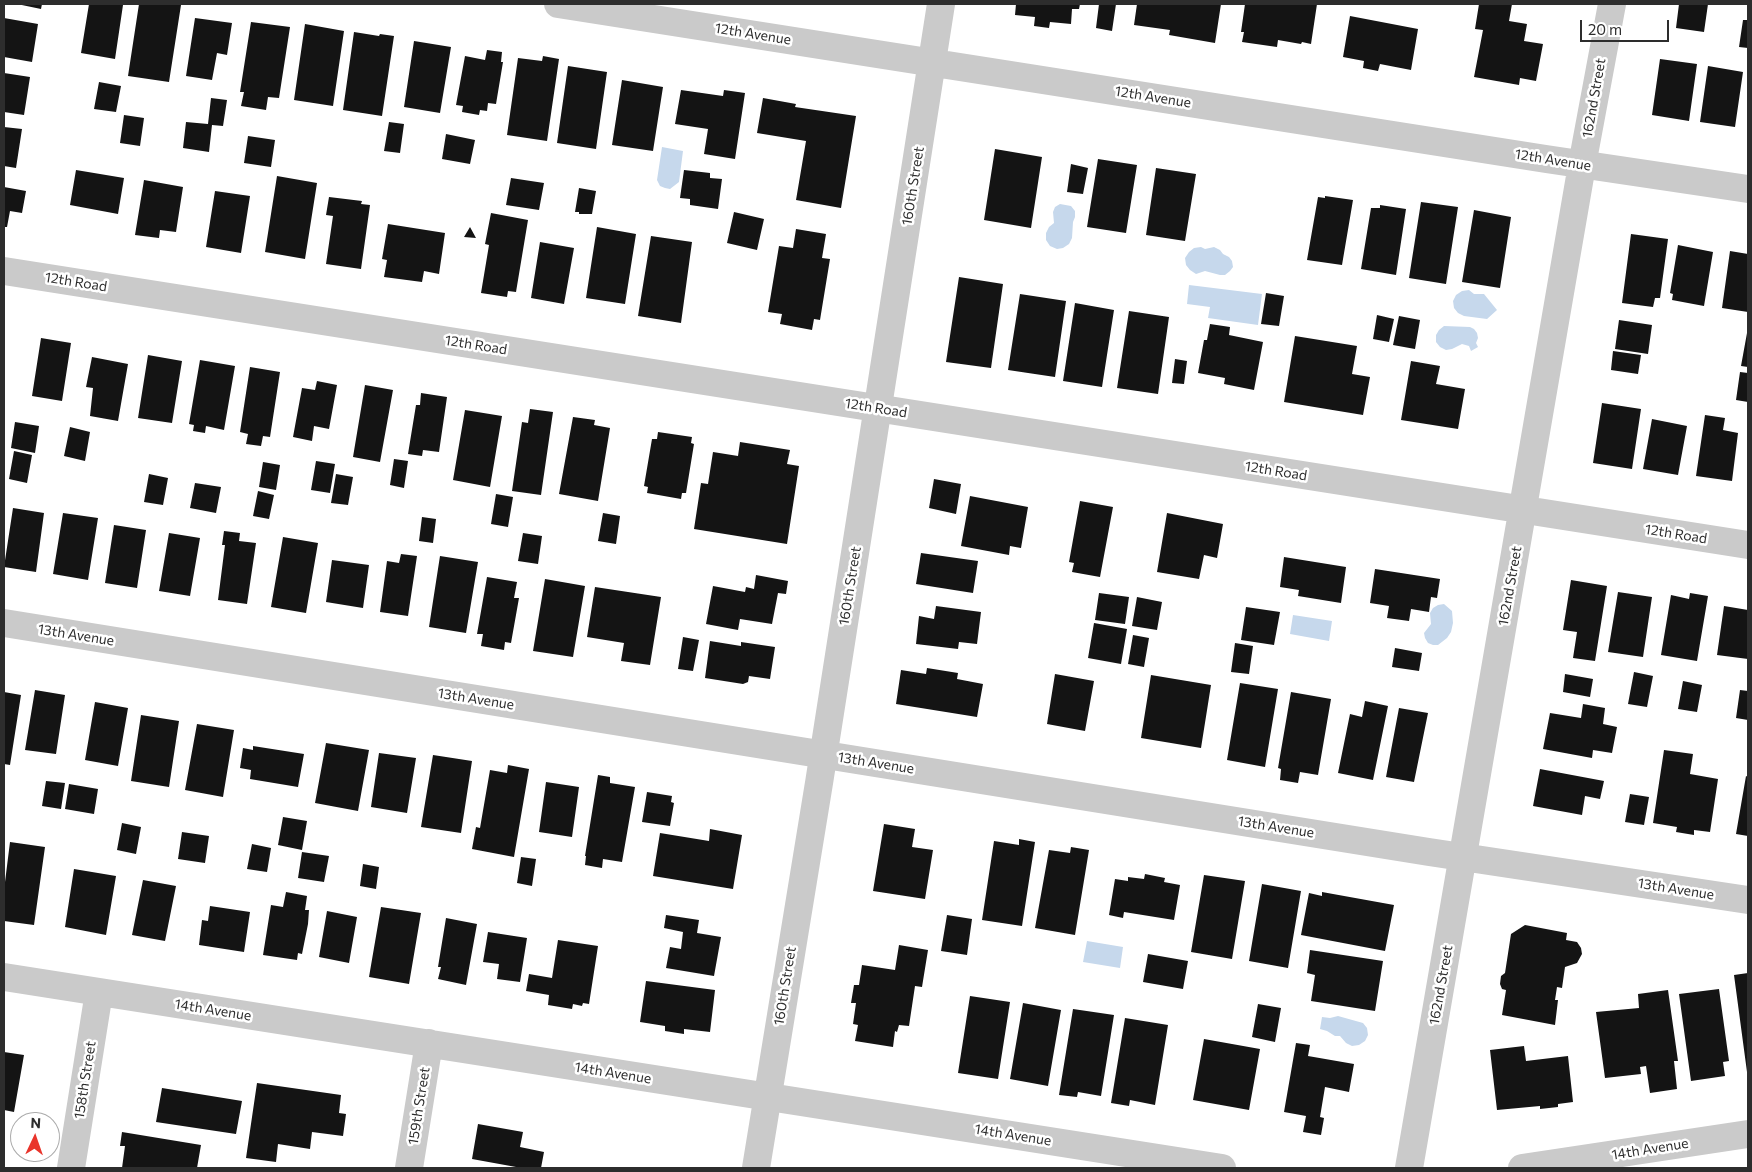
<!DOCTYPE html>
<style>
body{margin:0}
#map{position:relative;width:1752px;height:1172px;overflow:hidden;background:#fff;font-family:Commissioner,sans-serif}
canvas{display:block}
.frame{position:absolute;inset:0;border:5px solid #2d2d2d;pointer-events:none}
.north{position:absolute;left:10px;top:1112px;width:50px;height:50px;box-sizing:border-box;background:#fff;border:1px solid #ababab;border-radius:50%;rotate:3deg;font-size:14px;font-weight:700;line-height:20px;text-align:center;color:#2d2d2d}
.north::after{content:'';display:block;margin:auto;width:18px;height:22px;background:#e9342b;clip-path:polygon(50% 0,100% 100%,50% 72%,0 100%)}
.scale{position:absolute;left:1580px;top:20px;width:89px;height:22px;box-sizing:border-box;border:2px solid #2d2d2d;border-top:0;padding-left:6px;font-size:15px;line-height:18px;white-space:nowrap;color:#2d2d2d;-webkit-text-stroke:4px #fff;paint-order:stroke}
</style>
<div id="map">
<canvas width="1752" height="1172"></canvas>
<div class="frame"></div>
<div class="north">N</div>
<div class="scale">20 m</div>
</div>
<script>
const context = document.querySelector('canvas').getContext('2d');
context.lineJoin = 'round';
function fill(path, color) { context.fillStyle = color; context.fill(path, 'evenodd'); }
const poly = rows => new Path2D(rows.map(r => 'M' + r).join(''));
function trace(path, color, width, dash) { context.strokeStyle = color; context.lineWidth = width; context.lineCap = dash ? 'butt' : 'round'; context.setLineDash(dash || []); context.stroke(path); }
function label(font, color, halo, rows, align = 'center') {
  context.font = font + ' Commissioner,sans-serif'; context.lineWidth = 5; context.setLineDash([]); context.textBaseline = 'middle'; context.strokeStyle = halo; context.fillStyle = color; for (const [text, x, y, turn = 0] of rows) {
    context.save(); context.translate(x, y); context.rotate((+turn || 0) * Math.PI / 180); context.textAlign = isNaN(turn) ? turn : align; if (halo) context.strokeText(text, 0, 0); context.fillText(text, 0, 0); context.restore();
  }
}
const water = poly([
 [662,147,683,151,679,182,670,189,665,188,660,186,657,180],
 [1060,204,1071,206,1075,211,1075,217,1073,222,1072,238,1069,244,1063,248,1057,249,1050,246,1046,240,1046,233,1049,227,1054,223,1053,212,1055,207],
 [1201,247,1205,249,1214,247,1220,250,1223,254,1229,257,1232,261,1233,267,1230,271,1225,275,1220,275,1205,271,1196,274,1190,270,1186,265,1185,258,1189,252,1194,248],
 [1189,285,1262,294,1258,325,1208,318,1210,307,1187,304],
 [1469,290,1474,294,1484,294,1497,310,1487,319,1464,316,1458,313,1454,308,1453,301,1456,295,1462,291],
 [1444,326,1470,327,1474,329,1477,333,1478,338,1476,343,1478,347,1471,351,1469,346,1462,344,1452,349,1446,350,1440,347,1436,342,1436,335,1439,330],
 [1444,604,1452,611,1453,623,1451,632,1447,638,1438,645,1433,645,1428,643,1425,638,1424,633,1431,624,1430,613,1433,608,1438,605],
 [1293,615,1332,621,1329,641,1290,634],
 [1087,941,1123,947,1120,968,1083,962],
 [1338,1016,1363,1023,1367,1028,1368,1035,1365,1041,1359,1045,1352,1046,1346,1043,1340,1036,1335,1036,1327,1031,1320,1029,1322,1017,1330,1018]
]);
const building = poly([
 [17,4,42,4,41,9],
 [89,4,123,5,115,59,81,53],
 [139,4,181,5,169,82,128,76],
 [1016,4,1080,4,1079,9,1072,9,1071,24,1050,22,1049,28,1034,26,1035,17,1015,15],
 [1099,4,1116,4,1112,31,1096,28],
 [1137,4,1221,4,1215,43,1169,35,1170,30,1134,25],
 [1245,4,1317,4,1311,44,1302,42,1301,44,1278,40,1277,47,1242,42,1244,32,1241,32],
 [1479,4,1512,4,1509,21,1527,24,1524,41,1543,44,1536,81,1520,78,1519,85,1474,77,1483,30,1475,29],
 [1679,4,1708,4,1704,32,1676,28],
 [1350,16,1418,29,1411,70,1380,64,1378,71,1363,68,1364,61,1343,57],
 [4,18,38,24,32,62,4,57],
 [195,18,232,23,227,55,217,53,212,80,186,76],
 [1743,20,1748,20,1748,48,1739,47],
 [251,22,290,27,279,98,268,97,266,110,241,106,244,92,240,92],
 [305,24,344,31,333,106,294,100],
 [354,32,379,36,380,34,394,36,382,116,343,110],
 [414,41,451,47,440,113,404,107],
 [487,50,502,52,501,62,503,62,496,104,488,103,487,111,480,110,479,115,462,112,463,106,456,105,465,56,485,60],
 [543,56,559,59,547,141,507,135,518,58,542,61],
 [1660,59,1697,64,1689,121,1652,115],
 [568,66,607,72,596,149,557,143],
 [1708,66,1743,72,1735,127,1700,122],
 [4,73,30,77,24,115,4,112],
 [622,80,663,87,653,151,612,145],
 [99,82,121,86,116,112,94,109],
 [681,90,723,96,724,90,745,93,735,159,704,154,708,129,675,124],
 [211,98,227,100,223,126,212,125,209,152,183,148,186,122,208,124],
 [763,98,796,104,795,107,856,116,841,208,796,200,806,141,757,133],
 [124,115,144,118,140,146,120,143],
 [389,122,404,124,400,153,384,151],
 [4,127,22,129,16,168,4,166],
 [446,134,475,140,470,164,442,159],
 [248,136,275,140,271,167,244,163],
 [995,149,1042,157,1031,228,984,220],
 [1098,159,1137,165,1126,233,1087,227],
 [1071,164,1088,168,1083,194,1067,192],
 [1156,168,1196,174,1185,241,1146,235],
 [76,170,124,178,118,214,70,205],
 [684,170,710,173,710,178,722,179,718,209,690,205,690,199,680,198],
 [277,176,317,183,305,259,265,252],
 [511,178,544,183,539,210,506,205],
 [144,180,183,187,176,232,160,230,159,238,135,235],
 [4,187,26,191,22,213,10,211,7,227,4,227],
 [579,188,596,191,592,214,579,214,579,212,575,212],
 [215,191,250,196,241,253,206,247],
 [1325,196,1353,200,1342,265,1307,260,1318,197,1325,198],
 [329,197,362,201,361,204,370,205,361,269,326,264,333,216,326,215],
 [1421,202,1458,207,1446,284,1409,278],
 [1380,205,1406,209,1396,275,1361,269,1371,208,1380,208],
 [1474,210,1511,217,1500,288,1462,282],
 [734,212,764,219,757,250,727,243],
 [491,213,528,220,516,292,508,291,507,297,481,293,489,245,485,244],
 [388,224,445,233,439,274,424,271,422,282,384,277,387,260,382,259],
 [470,227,476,238,464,237],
 [597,227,636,234,625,304,586,298],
 [796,229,826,234,822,258,830,259,820,320,814,319,812,330,780,324,782,314,768,312,779,246,793,248],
 [1631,234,1668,239,1660,298,1655,298,1653,307,1622,303],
 [651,236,692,242,681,323,638,316],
 [540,242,574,248,564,304,531,298],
 [1678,245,1713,252,1704,306,1672,300,1673,294,1670,293],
 [1730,251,1748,254,1748,312,1722,308],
 [959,277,1003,284,991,368,946,362],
 [1266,293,1284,296,1279,326,1261,324],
 [1020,294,1066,301,1055,377,1008,370],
 [1075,303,1114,310,1102,387,1063,381],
 [1129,311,1169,317,1158,394,1117,388],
 [1377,315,1394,319,1389,342,1373,339],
 [1399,316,1420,320,1415,349,1393,345],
 [1619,320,1652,325,1648,354,1615,349],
 [1210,324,1230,327,1229,335,1263,342,1254,390,1224,384,1225,378,1198,373,1204,340,1207,340],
 [1747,333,1748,334,1748,367,1741,366],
 [1295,336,1357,346,1352,374,1370,377,1363,415,1284,402],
 [41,338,71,343,62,401,32,396],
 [1613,351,1641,355,1638,374,1611,370],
 [148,355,182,361,172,423,138,418],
 [92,357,128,364,118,421,90,416,93,388,86,387],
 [1175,359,1187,361,1184,384,1172,383],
 [200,360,235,366,224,430,206,426,205,433,193,431,194,425,189,424],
 [1411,361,1440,366,1436,384,1465,389,1458,429,1401,420],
 [250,367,280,372,270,437,263,436,261,446,246,444,248,434,240,432],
 [1740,372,1748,373,1748,402,1736,400],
 [317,381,337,385,329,429,314,426,312,441,293,437,302,388,315,390],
 [365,385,393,390,380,462,353,457],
 [421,393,447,397,439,452,423,450,422,456,408,454,416,405,420,405],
 [1602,403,1641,409,1632,469,1593,463],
 [530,409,553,412,541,495,512,491,522,422,528,423],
 [465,410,502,416,490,487,453,480],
 [1705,415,1725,418,1723,430,1738,433,1732,481,1696,476],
 [573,417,595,420,594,425,610,428,598,501,559,494],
 [1652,419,1687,426,1678,475,1643,469],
 [15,422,39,426,35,453,11,448],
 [70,427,90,432,85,461,64,456],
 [658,432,692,437,691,443,694,444,686,493,682,493,681,499,647,493,648,487,644,486,652,439,657,439],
 [740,442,790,450,787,464,799,466,787,544,694,529,701,483,708,484,713,452,738,456],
 [14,451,32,455,27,483,9,479],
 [394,459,408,461,404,488,390,485],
 [316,461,335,464,330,493,311,490],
 [263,462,280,465,276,490,259,487],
 [149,474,168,478,163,505,144,502],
 [336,474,353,477,348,505,331,503],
 [934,479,961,484,956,514,929,508],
 [195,483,221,487,216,513,190,508],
 [258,491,274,495,269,519,253,516],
 [496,494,513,497,508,527,491,524],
 [970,496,1028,507,1021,548,1010,546,1009,555,961,546],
 [1080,501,1113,507,1100,577,1072,572,1074,563,1069,562],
 [13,508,44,513,36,572,4,567],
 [63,513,98,518,88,580,53,574],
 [603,513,620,516,616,544,598,541],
 [1167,513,1223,524,1217,558,1204,555,1199,579,1157,572],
 [422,517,436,519,433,543,419,541],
 [114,525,146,530,137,588,105,583],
 [224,531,240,533,239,541,256,543,247,604,218,600,225,545,222,545],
 [169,533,200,538,190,596,159,591],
 [523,533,542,536,538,564,518,561],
 [283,537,318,543,306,613,271,607],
 [921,553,978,561,973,593,916,584],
 [401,554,417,556,408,616,380,612,387,561,399,563],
 [440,556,478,562,466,633,429,627],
 [1284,557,1346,567,1341,603,1298,596,1299,590,1280,587],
 [332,560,369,565,363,608,326,602],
 [1375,569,1440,579,1437,598,1431,597,1429,612,1411,609,1409,621,1387,618,1389,606,1370,603],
 [756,575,788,581,786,594,778,593,772,624,740,619,738,630,706,624,713,586,745,592,746,587,754,589],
 [487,577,517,582,514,598,519,598,511,643,505,642,504,650,481,646,483,634,477,634],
 [545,579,585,586,573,657,533,651],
 [1571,580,1607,586,1595,661,1573,658,1577,632,1563,630],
 [595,587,661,597,650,665,621,661,624,643,587,637],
 [1618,592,1652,597,1643,657,1608,652],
 [1099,593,1129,597,1125,624,1095,620],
 [1690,593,1708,596,1697,661,1661,655,1671,595,1689,599],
 [1137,597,1162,602,1157,630,1132,626],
 [936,606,981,612,977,644,959,642,958,649,916,644,919,616,934,619],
 [1724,606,1748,610,1748,659,1717,655],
 [1246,607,1280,612,1274,645,1241,640],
 [1094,623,1127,629,1121,664,1088,658],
 [1133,635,1149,638,1144,667,1128,664],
 [683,637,699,640,693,671,678,669],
 [710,641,741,646,741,642,775,647,770,679,749,676,748,682,743,684,705,678],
 [1235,643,1253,646,1249,674,1231,672],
 [1395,648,1422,653,1419,671,1392,667],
 [927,668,958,673,957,679,983,684,977,717,896,704,901,670,926,674],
 [1634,672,1653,676,1647,707,1628,704],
 [1055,674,1094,681,1085,731,1047,724],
 [1565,674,1593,679,1590,697,1563,692],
 [1151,675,1211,685,1201,748,1141,738],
 [1683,681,1702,685,1697,712,1678,709],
 [1240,683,1278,689,1265,767,1227,760],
 [35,690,65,695,56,754,25,750],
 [1740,690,1748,691,1748,720,1736,718],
 [4,692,21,695,10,765,4,764],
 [1291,692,1331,699,1318,775,1300,772,1298,783,1280,780,1281,769,1278,768],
 [1365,701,1388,706,1373,780,1338,773,1350,714,1362,717],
 [95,702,128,708,118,766,85,760],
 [1583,704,1605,708,1603,724,1617,727,1612,753,1593,750,1592,758,1543,749,1550,713,1581,718],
 [1399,708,1428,713,1414,782,1386,777],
 [141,715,179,721,169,787,131,781],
 [197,724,234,730,223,797,185,790],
 [326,743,369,750,358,811,315,803],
 [253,746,304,754,298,787,250,779,251,770,240,768,243,748,253,750],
 [1664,750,1693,754,1690,774,1718,779,1710,832,1694,830,1694,835,1676,832,1677,827,1653,823],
 [379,753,416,758,407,813,371,807],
 [433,755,472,761,461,833,421,827],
 [508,765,529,769,514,857,472,849,476,827,480,828,490,770,507,773],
 [1540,769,1604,781,1600,799,1585,796,1582,815,1533,806],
 [598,775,610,777,610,783,635,787,622,862,603,859,602,868,585,865,586,856,585,856],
 [1746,776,1748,777,1748,836,1736,834],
 [46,781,65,783,61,809,42,806],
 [546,782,579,787,572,837,539,832],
 [69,784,98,789,94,814,65,809],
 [647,792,672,796,671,802,674,803,670,826,642,822],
 [1630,794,1649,797,1644,825,1625,822],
 [283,817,307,821,302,850,278,845],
 [122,823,141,827,136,854,117,850],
 [884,824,915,829,912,847,933,850,925,899,873,891],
 [710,829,742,835,733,889,653,876,660,833,709,841],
 [182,832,209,836,205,863,178,859],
 [1019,839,1035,842,1022,926,982,920,994,841,1019,845],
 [10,842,45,847,34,925,4,921,4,890],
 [252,844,271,848,267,872,247,869],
 [1071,847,1089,850,1075,935,1035,928,1049,850,1070,853],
 [302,852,329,856,324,882,298,878],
 [521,857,536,859,532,886,517,883],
 [363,864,379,867,376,889,360,886],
 [74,869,116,876,106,935,65,927],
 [1145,874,1165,878,1164,882,1180,885,1174,920,1124,912,1123,918,1109,915,1115,879,1128,881,1128,877,1144,879],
 [1204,875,1245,881,1232,959,1191,952],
 [143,880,176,886,165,941,132,935],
 [1262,884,1301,891,1288,968,1249,961],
 [286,892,307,896,305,910,309,910,308,924,302,954,298,953,297,960,263,955,271,905,283,907],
 [1322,892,1394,905,1385,951,1301,935,1309,893,1322,896],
 [210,906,250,912,244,952,199,945,202,920,208,921],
 [381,907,421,913,409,984,369,977],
 [327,911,357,917,349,963,319,957],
 [666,915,699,920,697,933,721,937,714,976,666,968,670,947,681,949,683,932,664,928],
 [947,915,972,919,967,955,941,951],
 [446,918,477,924,466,985,438,979,441,967,438,967],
 [1525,925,1567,933,1566,940,1577,942,1581,948,1582,954,1577,963,1565,967,1562,988,1557,987,1555,1000,1558,1000,1555,1025,1502,1015,1506,990,1502,989,1500,984,1501,976,1505,973,1511,934],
 [488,932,527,938,520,982,497,979,499,964,483,962],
 [558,940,598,946,589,1004,583,1003,582,1006,573,1004,572,1009,548,1005,549,995,526,991,529,974,552,978],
 [899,945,928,950,922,987,915,986,909,1026,899,1025,897,1032,895,1031,893,1047,855,1041,858,1025,853,1024,856,1003,851,1003,854,985,859,985,862,965,895,970],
 [1310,950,1383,961,1375,1011,1311,1001,1315,975,1307,973],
 [1148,954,1188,961,1183,989,1143,982],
 [1748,973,1748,1072,1747,1072,1734,975],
 [646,981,715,990,710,1032,684,1029,684,1034,665,1031,665,1026,640,1022],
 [1719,989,1729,1061,1723,1062,1725,1076,1691,1081,1679,994],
 [1668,990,1678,1061,1674,1061,1677,1089,1650,1093,1646,1066,1640,1067,1641,1074,1605,1078,1596,1012,1639,1008,1638,994],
 [970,996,1010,1002,998,1079,958,1073],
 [1023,1003,1061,1010,1048,1086,1010,1079],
 [1258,1004,1281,1008,1275,1042,1252,1037],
 [1073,1009,1114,1015,1101,1096,1078,1092,1077,1097,1059,1095],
 [1125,1018,1168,1025,1155,1105,1130,1100,1129,1106,1111,1103],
 [1204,1039,1260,1049,1249,1110,1193,1100],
 [1296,1043,1310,1045,1308,1056,1354,1064,1349,1092,1325,1087,1320,1117,1324,1118,1321,1135,1303,1132,1306,1116,1284,1112],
 [1524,1046,1526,1061,1568,1056,1573,1102,1558,1104,1558,1107,1540,1109,1540,1106,1497,1110,1490,1050],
 [4,1052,24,1055,14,1112,4,1110],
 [257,1083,341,1095,339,1113,346,1114,343,1136,312,1132,310,1149,278,1144,276,1162,246,1158],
 [162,1088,242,1101,236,1134,156,1122],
 [478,1124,523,1132,520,1147,544,1152,541,1168,516,1168,516,1167,472,1159],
 [122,1132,201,1145,197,1168,122,1168,125,1146,120,1146]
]);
const minor = poly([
 [558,4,1546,159,1748,189],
 [4,271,1748,545],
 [4,623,1429,852,1748,900],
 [4,977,1222,1168],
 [71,1168,99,992],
 [409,1168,429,1043],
 [756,1168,819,783,941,4],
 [1409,1168,1582,165,1612,4],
 [1522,1168,1748,1134]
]);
const streetNames = [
 ["12th Avenue",753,34,9],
 ["12th Avenue",1153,97,9],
 ["162nd Street",1594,98,-80],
 ["12th Avenue",1553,160,9],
 ["160th Street",913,186,-81],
 ["12th Road",76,282,9],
 ["12th Road",476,345,9],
 ["12th Road",876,408,9],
 ["12th Road",1276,471,9],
 ["12th Road",1676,534,9],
 ["160th Street",850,586,-81],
 ["162nd Street",1510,586,-80],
 ["13th Avenue",76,635,9],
 ["13th Avenue",476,699,9],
 ["13th Avenue",876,763,9],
 ["13th Avenue",1276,827,9],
 ["13th Avenue",1676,889,9],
 ["162nd Street",1441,985,-80],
 ["160th Street",785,986,-81],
 ["14th Avenue",213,1010,9],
 ["14th Avenue",613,1073,9],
 ["158th Street",85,1080,-81],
 ["159th Street",419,1106,-81],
 ["14th Avenue",1013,1135,9],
 ["14th Avenue",1650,1149,-9]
];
fill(water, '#c6d8ec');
fill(building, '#141414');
trace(minor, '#cacaca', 28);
label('14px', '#2d2d2d', '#fff', streetNames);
</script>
